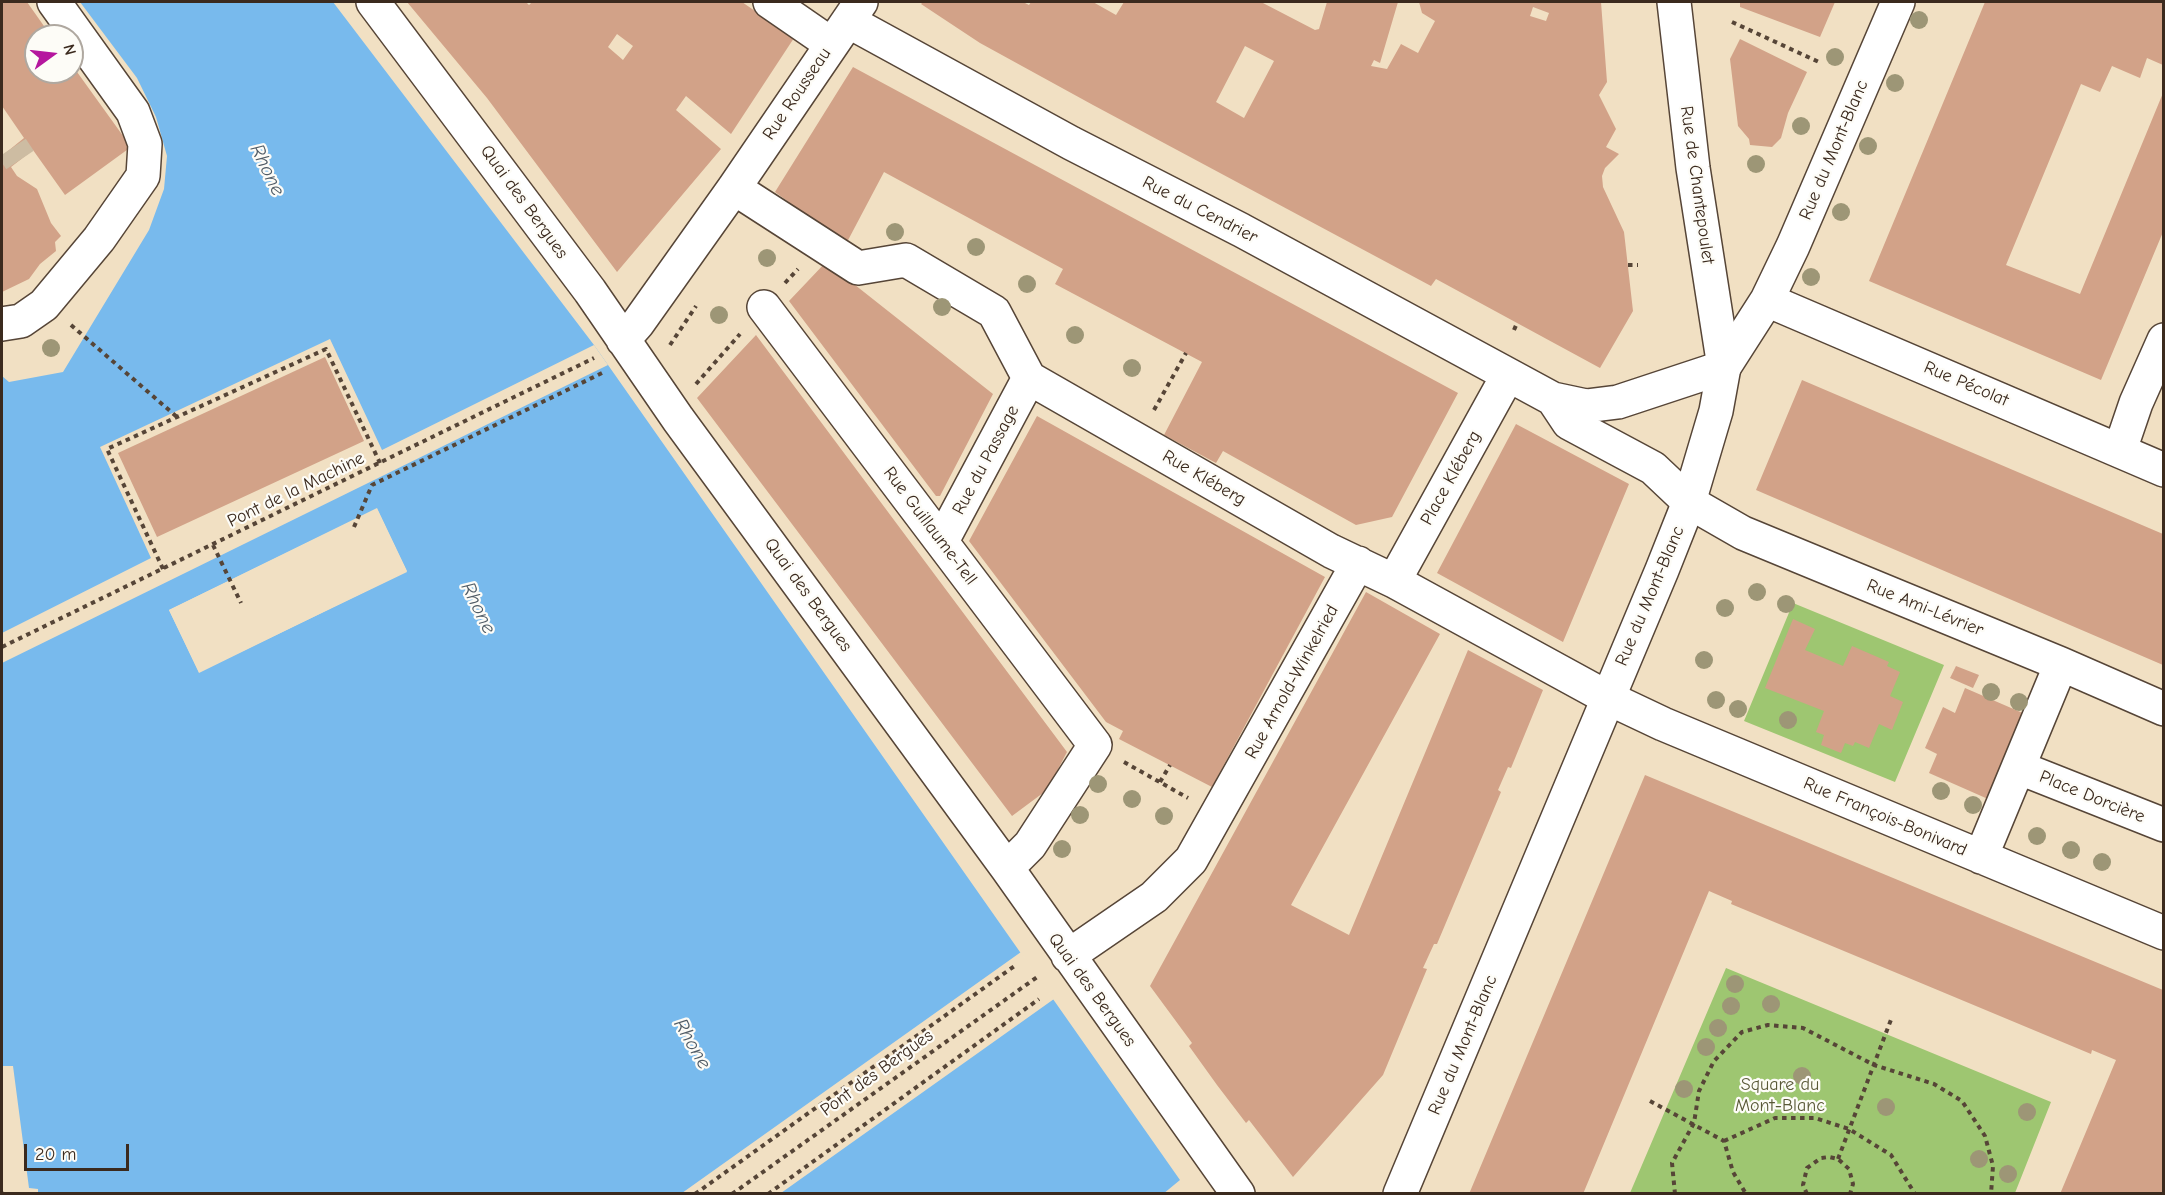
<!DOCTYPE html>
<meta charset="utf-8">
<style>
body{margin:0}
#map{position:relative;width:2165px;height:1195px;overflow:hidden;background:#f1e0c3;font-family:"Comic Neue",sans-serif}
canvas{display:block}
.frame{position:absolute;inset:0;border:3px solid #3b2a1e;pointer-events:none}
.north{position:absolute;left:24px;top:24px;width:60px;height:60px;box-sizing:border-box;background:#fdfcf7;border:2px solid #afa8a0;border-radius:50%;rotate:75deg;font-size:16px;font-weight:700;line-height:24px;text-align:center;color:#3b2a1e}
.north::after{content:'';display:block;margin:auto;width:21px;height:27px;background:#b5179e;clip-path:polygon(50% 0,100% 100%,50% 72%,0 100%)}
.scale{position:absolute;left:24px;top:1144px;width:105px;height:27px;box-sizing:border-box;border:3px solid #3b2a1e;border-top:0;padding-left:8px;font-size:18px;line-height:21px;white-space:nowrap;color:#3b2a1e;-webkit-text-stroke:4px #fdfcf7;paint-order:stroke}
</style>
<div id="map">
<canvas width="2165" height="1195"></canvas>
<div class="frame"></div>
<div class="north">N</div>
<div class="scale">20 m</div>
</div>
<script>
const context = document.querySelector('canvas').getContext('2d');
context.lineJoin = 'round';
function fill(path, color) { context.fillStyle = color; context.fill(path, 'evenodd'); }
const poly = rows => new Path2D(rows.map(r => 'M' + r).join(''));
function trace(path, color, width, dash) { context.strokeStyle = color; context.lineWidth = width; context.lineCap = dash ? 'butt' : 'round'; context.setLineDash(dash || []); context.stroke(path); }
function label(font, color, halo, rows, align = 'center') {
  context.font = font + ' "Comic Neue",sans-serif'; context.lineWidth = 4.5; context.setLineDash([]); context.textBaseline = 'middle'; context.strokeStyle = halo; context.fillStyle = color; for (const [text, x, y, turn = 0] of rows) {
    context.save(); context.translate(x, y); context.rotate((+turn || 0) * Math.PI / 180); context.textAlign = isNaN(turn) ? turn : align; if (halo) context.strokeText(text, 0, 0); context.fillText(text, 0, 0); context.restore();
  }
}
const green = poly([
 [1793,603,1944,665,1895,782,1744,721],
 [1726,968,2051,1102,2015,1193,1630,1193]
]);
const water = poly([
 [80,2,333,2,594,345,1180,1180,1163,1194,38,1194,38,1189,29,1188,13,1066,2,1066,2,376,9,382,63,372,149,230,164,189,167,156,156,117,137,78],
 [377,509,407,572,199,672,169,610]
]);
const pier = poly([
 [330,339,382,450,594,345,608,365,2,663,2,633,151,558,100,447],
 [377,508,407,571,199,673,169,610],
 [375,512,403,570,201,669,173,611],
 [1021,952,1054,999,781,1193,682,1193]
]);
const building = poly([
 [2,2,27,2,51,36,36,36,36,72,72,72,72,65,131,147,65,195,33,150,11,167,17,176,37,189,51,223,61,236,55,242,56,251,40,264,29,279,2,292,2,163,7,159,3,155,24,138,2,106],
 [407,2,526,2,529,5,532,2,742,2,794,38,731,134,686,96,676,110,721,149,617,272,487,98],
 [617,34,633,46,623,60,608,47],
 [923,2,1023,2,1029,5,1031,2,1093,2,1116,15,1124,2,1261,2,1315,30,1319,29,1327,2,1398,2,1380,63,1374,60,1371,66,1387,69,1401,44,1418,53,1435,21,1422,13,1419,2,1601,2,1607,82,1599,95,1616,129,1606,147,1619,154,1605,168,1602,176,1603,187,1624,232,1633,311,1600,368,1436,279,1431,286,1093,105,980,43,921,4],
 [1533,7,1549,13,1546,21,1530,16],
 [1245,46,1274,61,1244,118,1216,102],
 [1740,2,1835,2,1820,37,1740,7],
 [1985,2,2163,2,2163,65,2147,58,2140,78,2112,66,2100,92,2081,84,2006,265,2080,294,2163,93,2163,232,2101,380,1869,281],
 [1740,39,1807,72,1788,113,1781,138,1772,147,1750,145,1749,139,1738,126,1730,59],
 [853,67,1458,393,1392,517,1356,525,1223,451,1216,463,1164,435,1202,362,1055,284,1063,269,884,172,846,244,775,192],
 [826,262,993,394,940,496,936,496,789,301],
 [756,335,1067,752,1047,790,1012,816,697,398],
 [325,357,364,441,157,537,118,453],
 [1802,380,2163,534,2163,665,1756,490],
 [1037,416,1325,577,1212,787,1119,739,1123,731,1106,722,969,541],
 [1516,424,1629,484,1563,642,1437,573],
 [1366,592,1440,634,1291,905,1349,935,1468,650,1543,690,1511,768,1508,767,1498,790,1501,792,1437,944,1434,944,1423,968,1427,969,1383,1075,1293,1177,1249,1120,1246,1123,1217,1085,1189,1046,1192,1043,1150,986],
 [1793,619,1815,629,1805,650,1843,666,1852,646,1889,662,1887,666,1900,672,1890,696,1903,702,1892,730,1879,724,1869,748,1855,742,1853,746,1845,743,1841,753,1821,745,1824,735,1816,732,1824,711,1765,688],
 [1956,666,1979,675,1973,688,1950,678],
 [1965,688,2025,714,1988,799,1929,773,1937,754,1925,748,1943,707,1955,713],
 [1645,775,2163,990,2163,1194,2060,1194,2116,1060,2092,1050,2091,1054,1928,986,1731,904,1732,901,1709,891,1583,1194,1469,1194]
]);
const minorTunnel = poly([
 [12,148,20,160]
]);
const path = poly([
 [1732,22,1819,62],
 [1628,265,1638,265],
 [785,283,798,269],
 [71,325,177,417],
 [1514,330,1517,323],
 [670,345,696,306],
 [696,384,740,334],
 [1154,410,1186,353],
 [354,527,372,485,604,372],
 [213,545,241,603],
 [163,569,107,449,326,349,380,463],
 [2,647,594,358],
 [1124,762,1188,798],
 [1160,782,1170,765],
 [1650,1101,1724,1141,1733,1172,1746,1194],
 [1724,1141,1775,1118,1815,1118,1849,1129,1891,1155,1915,1194],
 [1838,1159,1892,1017],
 [2,1193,3,1194],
 [695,1194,1016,965],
 [732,1194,1040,975],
 [768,1194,1039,999],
 [1675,1194,1672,1163,1694,1123,1699,1091,1714,1061,1742,1032,1768,1025,1803,1028,1874,1065,1934,1084,1962,1101,1985,1136,1993,1166,1991,1194],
 [1807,1194,1803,1185,1807,1168,1821,1158,1829,1157,1838,1159,1849,1169,1853,1184,1850,1194]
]);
const minor = poly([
 [373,2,590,291,678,419,1007,868,1238,1194],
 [770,2,831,44],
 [848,21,1071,143,1241,230,1553,399,1569,423,1653,468,1689,502,1743,533,2061,664,2164,709],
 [734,188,858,268,906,260,994,312,1029,378,1331,551,1394,581,1608,698,1663,724,2164,933],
 [1767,300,2164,470],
 [764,307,1095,745,1030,845,1007,868],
 [2,324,21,321,44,305,99,239,143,176,145,144,133,112,54,2],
 [623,340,638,323,734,188,861,2],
 [1553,399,1586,406,1618,402,1724,367,1767,300,1793,246,1898,2],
 [2120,450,2136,403,2164,340],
 [942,541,1029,378],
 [1394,581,1508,375],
 [2020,768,2164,825],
 [1981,857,2061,664],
 [1068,956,1154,897,1191,860,1358,563]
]);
const major = poly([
 [1400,1194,1662,570,1689,502,1716,411,1724,367,1693,168,1674,2]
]);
const trees = [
 [1919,20],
 [1835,57],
 [1895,83],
 [1801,126],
 [1868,146],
 [1756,164],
 [1841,212],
 [895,232],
 [976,247],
 [767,258],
 [1811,277],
 [1027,284],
 [942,307],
 [719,315],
 [1075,335],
 [51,348],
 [1132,368],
 [1757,592],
 [1786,604],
 [1725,608],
 [1704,660],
 [1991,692],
 [1716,700],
 [2019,702],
 [1738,709],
 [1788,720],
 [1098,784],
 [1941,791],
 [1132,799],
 [1973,805],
 [1080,815],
 [1164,816],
 [2037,836],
 [1062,849],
 [2071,850],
 [2102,862],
 [1735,984],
 [1771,1004],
 [1731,1006],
 [1718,1028],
 [1706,1047],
 [1802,1076],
 [1684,1089],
 [1886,1107],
 [2027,1112],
 [1979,1159],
 [2008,1174]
];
const streetNames = [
 ["Rue Rousseau",797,94,-56],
 ["Rue du Mont-Blanc",1834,150,-67],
 ["Rue de Chantepoulet",1697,185,82],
 ["Quai des Bergues",524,202,54],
 ["Rue du Cendrier",1200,210,27],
 ["Rue Pécolat",1966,384,23],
 ["Rue du Passage",986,460,-62],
 ["Rue Kléberg",1204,478,30],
 ["Place Kléberg",1451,478,-61],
 ["Pont de la Machine",296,490,-26],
 ["Rue Guillaume-Tell",930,526,53],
 ["Quai des Bergues",808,595,54],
 ["Rue du Mont-Blanc",1650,596,-67],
 ["Rue Ami-Lévrier",1925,608,22],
 ["Rue Arnold-Winkelried",1292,682,-61],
 ["Place Dorcière",2092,797,22],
 ["Rue François-Bonivard",1885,817,23],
 ["Quai des Bergues",1092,990,54],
 ["Rue du Mont-Blanc",1463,1045,-67],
 ["Pont des Bergues",877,1073,-36]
];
const parkNames = [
 ["Square du",1780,1085],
 ["Mont-Blanc",1780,1106]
];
const waterNames = [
 ["Rhone",267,170,64],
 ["Rhone",478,608,64],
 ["Rhone",692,1044,60]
];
fill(green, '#9ec671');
fill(water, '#78baed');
fill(pier, '#f1e0c3');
fill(building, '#d2a288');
trace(minorTunnel, '#cdbca2', 33, [33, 16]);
trace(minor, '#564537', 36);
trace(major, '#564537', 36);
trace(path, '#564537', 4, [4.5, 4.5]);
trace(minor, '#fff', 33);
trace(major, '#fff', 33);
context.fillStyle = '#9d9676';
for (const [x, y] of trees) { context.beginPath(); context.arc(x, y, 9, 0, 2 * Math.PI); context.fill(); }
label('18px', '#3b2a1e', '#fdfcf7', streetNames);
label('18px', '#595937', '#fdfcf7', parkNames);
label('italic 20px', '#505c66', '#fdfcf7', waterNames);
</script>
